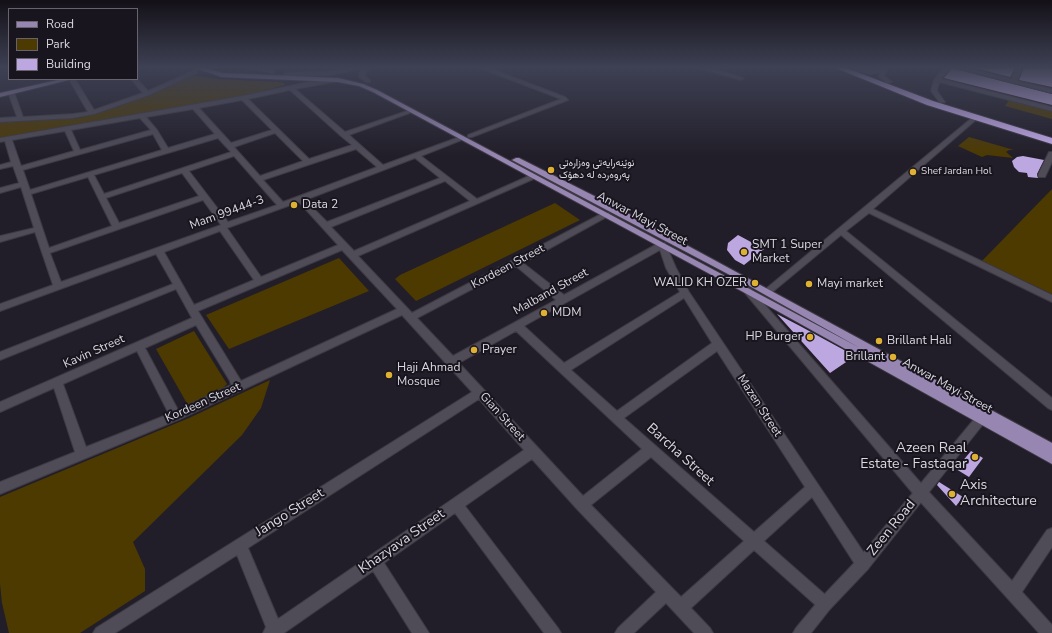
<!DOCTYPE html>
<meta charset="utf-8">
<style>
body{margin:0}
#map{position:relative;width:1052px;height:633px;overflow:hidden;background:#221e29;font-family:"Nunito Sans",sans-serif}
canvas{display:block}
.legend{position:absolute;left:8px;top:8px;width:130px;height:72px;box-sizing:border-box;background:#19151f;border:1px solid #66636c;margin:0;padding:5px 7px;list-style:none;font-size:12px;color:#dad8df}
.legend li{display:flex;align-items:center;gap:8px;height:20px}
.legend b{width:20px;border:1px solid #66636c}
</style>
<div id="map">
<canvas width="1052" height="633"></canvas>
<ul class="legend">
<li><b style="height:5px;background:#9786b2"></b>Road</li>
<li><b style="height:11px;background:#4d3a01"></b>Park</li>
<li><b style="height:11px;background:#bda7e0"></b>Building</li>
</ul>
</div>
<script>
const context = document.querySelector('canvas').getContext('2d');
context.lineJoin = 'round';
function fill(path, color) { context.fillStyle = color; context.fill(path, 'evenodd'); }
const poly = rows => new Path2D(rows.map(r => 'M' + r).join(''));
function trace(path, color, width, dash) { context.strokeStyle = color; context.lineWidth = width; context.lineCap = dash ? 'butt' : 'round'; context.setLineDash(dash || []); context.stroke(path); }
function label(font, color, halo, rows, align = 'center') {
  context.font = font + ' "Nunito Sans",Vazirmatn,sans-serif'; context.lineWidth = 4; context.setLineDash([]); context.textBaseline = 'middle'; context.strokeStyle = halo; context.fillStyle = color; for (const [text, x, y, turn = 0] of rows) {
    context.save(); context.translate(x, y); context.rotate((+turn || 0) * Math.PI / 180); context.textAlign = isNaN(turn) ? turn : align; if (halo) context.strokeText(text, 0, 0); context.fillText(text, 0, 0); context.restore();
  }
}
const green = poly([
 [191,75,217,79,279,82,284,83,285,85,236,98,0,138,0,122,79,118,102,112,167,88,172,82],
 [1010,99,1052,109,1052,119,1005,106],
 [969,137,1014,150,1009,150,1006,152,1013,158,987,155,982,157,958,146],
 [1052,189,1052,294,982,261],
 [555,203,580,220,416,301,395,279,400,275],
 [339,258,369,291,229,349,206,315],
 [194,331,227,384,221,390,189,407,156,349],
 [270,380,261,408,242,435,133,542,145,569,145,591,80,633,9,633,2,603,0,584,0,497,189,418]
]);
const building = poly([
 [952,68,1052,94,1052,105,944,78],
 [975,68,1015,68,1010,77],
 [1024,68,1052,68,1052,87,1019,80],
 [1023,156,1044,160,1037,174,1038,178,1028,177,1027,173,1019,172,1014,167,1012,161,1017,157],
 [738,235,764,249,744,265,735,260,727,250,728,243],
 [777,314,800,326,855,356,830,373],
 [971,451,983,458,969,477,956,469],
 [939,482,963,497,956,506,937,485]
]);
const street = poly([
 [247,68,271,68,275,72,272,74,269,72,247,68],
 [480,68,489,68,565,97,568,100,472,137,468,137,468,135,561,99,480,68],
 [698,68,709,68,744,78,741,80,698,68],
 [944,68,951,68,941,79,1052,107,1052,111,939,82,937,91,945,102,940,103,931,91,934,80,944,68],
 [955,68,967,68,1011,79,1017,68,1023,68,1017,81,1052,89,1052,93,955,68],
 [195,70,197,71,197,73,149,95,94,114,73,118,0,122,0,118,17,117,8,92,9,91,14,92,23,117,73,114,88,112,69,79,75,79,94,110,143,93,131,79,137,79,148,91,195,70],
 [337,78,340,80,339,81,295,89,345,132,410,110,415,111,349,135,383,165,462,136,465,138,464,139,421,156,477,199,531,175,534,175,538,177,358,256,412,313,603,213,609,213,610,215,523,263,564,295,659,243,665,243,676,268,689,292,868,559,870,564,868,569,863,571,858,569,812,497,764,541,830,599,832,604,830,609,825,611,820,609,754,550,691,608,710,628,713,633,694,633,666,603,634,633,615,633,618,628,656,592,577,509,532,459,465,506,558,628,561,633,544,633,455,513,384,563,429,633,412,633,373,571,284,633,263,633,266,627,237,555,115,633,93,633,96,628,472,392,402,315,180,419,0,494,0,482,75,452,54,388,0,412,0,402,192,318,176,289,0,360,0,352,173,284,156,254,0,311,0,304,53,285,35,232,0,242,0,236,34,228,21,187,0,193,0,188,19,183,13,166,0,169,0,165,11,162,5,141,0,142,0,138,243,96,308,82,337,78],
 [290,90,341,136,352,145,309,159,248,99,290,90],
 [242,100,272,130,231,143,199,108,242,100],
 [193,109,215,134,168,148,157,130,146,117,193,109],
 [140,118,151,130,80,150,71,130,140,118],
 [65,131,74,151,21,166,12,140,65,131],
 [275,133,303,161,260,176,234,147,275,133],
 [153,134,162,150,30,190,23,170,153,134],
 [218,138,231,152,104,194,94,175,218,138],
 [356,149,377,167,283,202,263,180,356,149],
 [234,156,277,205,228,222,189,171,234,156],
 [415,158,440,178,327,222,305,200,415,158],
 [182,173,199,196,119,223,106,198,182,173],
 [88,177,112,226,49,248,31,194,88,177],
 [445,181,470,201,354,251,331,227,445,181],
 [203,200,221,225,61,282,50,253,203,200],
 [299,202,338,245,261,277,227,228,299,202],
 [220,231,254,280,194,305,164,252,220,231],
 [342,250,397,309,241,381,198,311,342,250],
 [660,250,666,268,680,292,564,363,524,326,660,250],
 [516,266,556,300,453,356,417,318,516,266],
 [684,298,712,343,617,411,571,370,684,298],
 [196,325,230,381,231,385,178,410,145,348,196,325],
 [516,331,642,449,583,496,459,363,516,331],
 [137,351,169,414,86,447,63,384,137,351],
 [717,351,805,487,754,532,624,418,717,351],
 [479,399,524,450,278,619,248,548,479,399],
 [651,457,744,541,681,597,591,505,651,457],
 [973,117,978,118,873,209,1052,295,1052,302,869,213,846,231,1052,398,1052,410,1048,408,841,235,770,294,767,295,762,292,973,117],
 [1049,152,1052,152,1052,162,1045,177,1039,177,1038,175,1049,152],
 [748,288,751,289,926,489,1012,581,1047,530,1052,528,1052,547,1022,592,1052,625,1052,633,1039,633,916,497,745,293,743,291,748,288]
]);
const secondary = poly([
 [348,68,362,68,332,75,286,77,283,75,286,73,332,71,348,68],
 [363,68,370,68,366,72,365,76,370,80,370,82,366,82,359,77,360,72,363,68],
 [858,68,871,70,888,68,884,76,892,82,887,83,879,77,880,72,871,74,855,71,855,69,858,68],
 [980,415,984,417,986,420,984,423,868,569,830,609,811,633,793,633,796,628,820,599,858,559,976,417,980,415]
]);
const primary = poly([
 [195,68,205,68,222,73,338,78,363,84,377,90,860,348,728,274,512,160,516,158,519,158,618,208,1052,443,1052,464,745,293,373,92,359,86,338,82,222,77,195,68],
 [62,79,73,79,0,97,0,93,62,79]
]);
const highway = poly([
 [836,68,846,68,933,101,1052,138,1052,144,927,105,836,68]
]);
const markers = [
 [551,170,4,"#deb133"],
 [913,172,4,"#deb133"],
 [294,205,4,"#deb133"],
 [744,252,4,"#deb133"],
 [755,283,4,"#deb133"],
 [809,284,4,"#deb133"],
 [544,313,4,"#deb133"],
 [810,337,4,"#deb133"],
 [879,341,4,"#deb133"],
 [474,350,4,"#deb133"],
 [893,357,4,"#deb133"],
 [389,375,4,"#deb133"],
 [975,457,4,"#deb133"],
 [952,494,4,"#deb133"]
];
const farPoinames = [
 ["نوێنەرایەتی وەزارەتی",559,164],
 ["پەروەردە لە دهۆک",559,176],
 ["Shef Jardan Hol",921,172]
];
const poiNames = [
 ["Data 2",302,205],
 ["SMT 1 Super",752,245],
 ["Market",752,259],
 ["WALID KH OZER",747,283,"right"],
 ["Mayi market",817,284],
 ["MDM",552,313],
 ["HP Burger",802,337,"right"],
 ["Brillant Hali",887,341],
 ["Prayer",482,350],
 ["Brillant",885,357,"right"],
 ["Haji Ahmad",397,368],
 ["Mosque",397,382]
];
const streetNames = [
 ["Mam 99444-3",227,213,-20],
 ["Anwar Mayi Street",642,219,28],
 ["Kordeen Street",508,267,-28],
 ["Malband Street",551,292,-29],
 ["Kavin Street",94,352,-24],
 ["Anwar Mayi Street",947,386,29],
 ["Kordeen Street",203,403,-24],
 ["Mazen Street",759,406,57],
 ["Gian Street",502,417,48]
];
const nearPoinames = [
 ["Azeen Real",967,449],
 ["Estate - Fastaqar",967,465],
 ["Axis",960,486,"left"],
 ["Architecture",960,502,"left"]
];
const nearStreetnames = [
 ["Barcha Street",680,455,42],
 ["Jango Street",290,513,-32],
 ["Zeen Road",892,528,-51],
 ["Khazyava Street",402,542,-35]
];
fill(green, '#4d3a01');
fill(building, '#bda7e0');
trace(street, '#3d3a43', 2);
trace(secondary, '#3d3a43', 2);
trace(primary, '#3d3a43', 2);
trace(highway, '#3d3a43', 2);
fill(street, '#4f4b57');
fill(secondary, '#4f4b57');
fill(primary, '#9786b2');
fill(highway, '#c7adef');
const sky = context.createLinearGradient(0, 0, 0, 157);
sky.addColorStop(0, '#131017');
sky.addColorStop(0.43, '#3e4154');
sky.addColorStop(1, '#3e415400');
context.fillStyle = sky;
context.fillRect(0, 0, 1052, 157);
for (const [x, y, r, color] of markers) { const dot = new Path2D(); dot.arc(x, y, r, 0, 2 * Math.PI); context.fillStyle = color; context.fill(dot); trace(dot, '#19151f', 1.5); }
label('10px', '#dad8df', '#19151f', farPoinames, 'left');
label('12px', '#dad8df', '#19151f', poiNames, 'left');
label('12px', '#dad8df', '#19151f', streetNames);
label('14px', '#dad8df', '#19151f', nearPoinames, 'right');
label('14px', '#dad8df', '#19151f', nearStreetnames);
</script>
